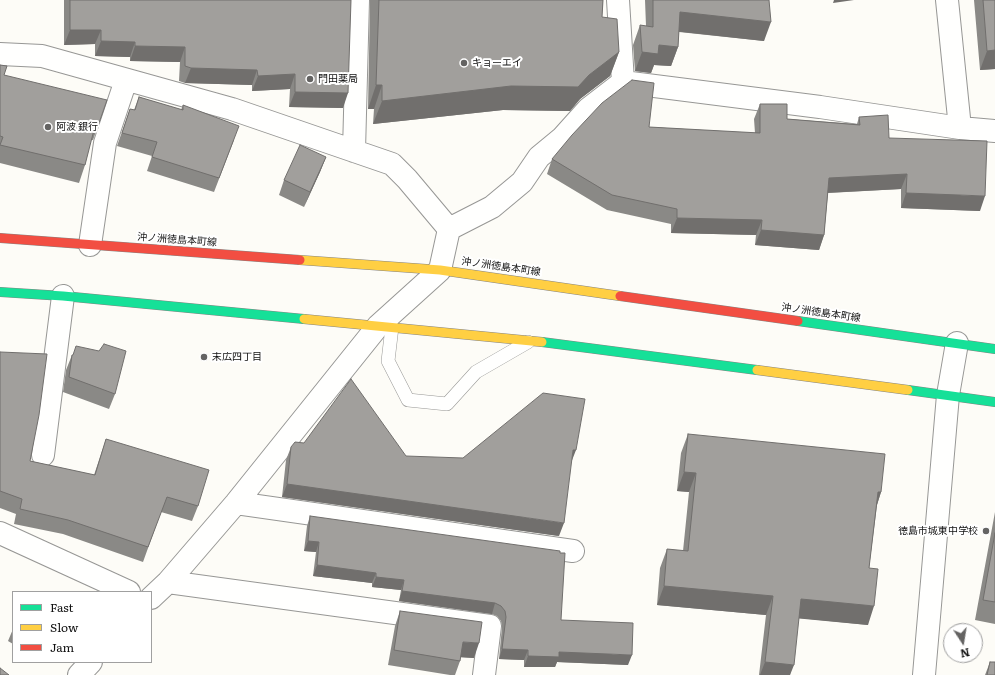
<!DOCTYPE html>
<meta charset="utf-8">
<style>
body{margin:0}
#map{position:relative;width:995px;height:675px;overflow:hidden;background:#fdfcf7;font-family:Literata,serif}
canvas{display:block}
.legend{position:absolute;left:12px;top:591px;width:140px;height:72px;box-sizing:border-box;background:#fff;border:1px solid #a0a0a0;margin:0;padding:5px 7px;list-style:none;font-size:12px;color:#111}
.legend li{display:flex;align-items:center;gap:8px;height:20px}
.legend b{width:20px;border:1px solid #a0a0a0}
.north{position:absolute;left:943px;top:623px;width:40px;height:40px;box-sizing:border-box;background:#fff;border:1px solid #a0a0a0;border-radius:50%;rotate:168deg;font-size:11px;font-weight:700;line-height:16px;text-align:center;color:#111}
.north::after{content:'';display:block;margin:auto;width:14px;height:18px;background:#646362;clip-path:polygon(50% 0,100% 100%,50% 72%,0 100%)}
</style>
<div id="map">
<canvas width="995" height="675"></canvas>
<ul class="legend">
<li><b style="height:5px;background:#16e098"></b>Fast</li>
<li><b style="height:5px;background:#ffcf43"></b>Slow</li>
<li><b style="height:5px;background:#f24e42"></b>Jam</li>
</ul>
<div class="north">N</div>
</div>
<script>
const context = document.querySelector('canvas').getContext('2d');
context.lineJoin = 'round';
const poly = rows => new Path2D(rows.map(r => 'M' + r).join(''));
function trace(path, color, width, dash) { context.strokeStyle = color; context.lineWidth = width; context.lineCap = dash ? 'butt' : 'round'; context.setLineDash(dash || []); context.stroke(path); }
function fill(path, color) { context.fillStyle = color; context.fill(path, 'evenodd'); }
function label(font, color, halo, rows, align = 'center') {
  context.font = font + ' Literata,"Noto Sans JP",serif'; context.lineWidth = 4; context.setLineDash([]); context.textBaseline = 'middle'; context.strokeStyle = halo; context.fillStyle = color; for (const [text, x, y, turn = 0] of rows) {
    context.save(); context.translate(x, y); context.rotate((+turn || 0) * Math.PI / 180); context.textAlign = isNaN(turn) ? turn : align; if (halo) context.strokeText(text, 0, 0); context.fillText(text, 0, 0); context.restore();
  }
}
const lane = poly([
 [392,327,388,361,408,400,447,404,476,372,528,342]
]);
const street = poly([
 [618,0,623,82],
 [947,0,960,128],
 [0,54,42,56,232,109,392,164,407,179,449,229,440,270,378,326,236,503,168,582,151,598],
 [354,151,358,0],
 [449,229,492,207,522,182,539,157,562,138,588,109,623,82,820,107,960,128,995,131],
 [90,245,105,143,126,80],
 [43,455,63,296],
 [236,503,573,551],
 [0,533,129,592],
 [168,582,490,626,484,675],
 [79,675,91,662],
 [924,675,948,395,957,343]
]);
const fast = poly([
 [0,292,63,296,304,319],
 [798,321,995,349],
 [542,342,757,370],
 [908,390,995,402]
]);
const slow = poly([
 [300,260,440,270,620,296],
 [304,319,542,342],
 [757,370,908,390]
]);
const jam = poly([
 [0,238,300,260],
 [620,296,798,321]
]);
const wall = poly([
 [64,0,351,0,343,108,289,107,290,89,252,91,252,85,185,83,179,81,180,62,130,61,130,57,95,56,95,44,64,45],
 [370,0,603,0,602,17,619,52,610,76,580,99,570,111,503,110,373,124,374,109,368,109],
 [645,0,769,0,764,41,679,32,678,47,671,66,654,65,651,73,635,71,633,45,640,25,646,26],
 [974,0,995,0,995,69,980,70],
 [0,65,4,75,99,123,93,140,91,140,85,165,79,183,0,163],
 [139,97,181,110,183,105,234,140,214,192,147,171,152,156,117,146,130,109,134,110],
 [760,104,787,119,857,124,859,117,889,138,980,211,901,208,901,189,828,193,824,235,819,250,755,245,756,235,671,233,671,224,607,210,547,174,552,159,649,127,755,133,754,119],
 [326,157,320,172,304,207,279,195,284,180],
 [0,352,30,461,94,475,106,439,198,506,192,521,161,512,143,562,63,534,14,524,16,514,0,508],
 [72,355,115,394,109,409,63,392,66,370],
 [688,434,881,492,877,505,869,568,868,625,799,618,790,675,759,675,766,615,657,605,660,568,667,549,683,551,689,492,677,491,681,453],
 [291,447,406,456,559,536,282,497,286,460],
 [995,512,995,624,975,620],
 [310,516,561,620,628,665,557,662,555,667,524,667,524,660,499,659,502,627,501,621,497,616,492,614,399,601,401,590,372,587,372,583,313,576,316,552,304,551,307,526],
 [400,611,474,658,460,657,460,661,455,675,450,675,388,665,395,626],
 [13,629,13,644,8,641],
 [990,662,995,675,985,675]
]);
const shadedWall = poly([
 [834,0,854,0,833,3],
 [680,12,771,22,764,41,673,31],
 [70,30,101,30,95,44,64,45],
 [101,41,135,42,130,57,95,56],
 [659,45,678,47,671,66,654,65,651,73,635,71,642,52],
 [135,46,185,47,180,62,130,61],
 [995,50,995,69,980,70,987,51],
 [619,52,610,76,580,99,570,111,503,110,373,124,382,101,511,86,589,75],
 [191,68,257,70,252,85,185,83],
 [295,74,290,89,252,91,258,76],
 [376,85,382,85,374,109,368,109],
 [295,92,348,93,343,108,289,107],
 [326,157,320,172,304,207,310,192],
 [907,174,901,189,824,193,829,178],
 [906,193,985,196,980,211,901,208],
 [677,218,762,220,756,235,671,233],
 [761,230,824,235,819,250,755,245],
 [573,450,576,450,571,463],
 [684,472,696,473,689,492,677,491],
 [287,484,564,523,559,536,282,497],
 [878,492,881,492,875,511],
 [308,541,319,542,316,552,304,551],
 [317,565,376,573,372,583,313,576],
 [376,577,404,580,401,590,372,587],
 [664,586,773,596,766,615,657,605],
 [402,591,495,603,492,614,399,601],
 [801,599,874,606,868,625,794,618],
 [463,642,479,643,474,658,457,657],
 [502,649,528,650,524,660,499,659],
 [559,652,632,655,628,665,557,662,555,667,524,667,528,656],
 [765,662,794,665,790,675,760,675]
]);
const building = poly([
 [70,0,351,0,348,93,295,92,295,74,258,76,257,70,191,68,185,66,185,47,135,46,135,42,101,41,101,30,70,30,70,0],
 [379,0,603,0,602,17,617,19,619,52,589,75,578,87,511,86,382,101,382,85,376,85,379,0],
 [653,0,769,0,771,22,680,12,678,47,659,45,658,54,642,52,640,25,653,27,653,0],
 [983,0,995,0,995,50,987,51,983,0],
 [0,65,7,66,4,75,107,100,99,123,96,122,85,165,0,145,3,137,0,136,0,65],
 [632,80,654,83,649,127,760,133,760,104,787,104,787,119,860,125,859,117,888,115,889,138,987,141,985,196,906,193,907,174,829,178,824,235,761,230,762,220,677,218,677,209,612,195,552,159,572,135,602,103,632,80],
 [139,97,183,110,183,105,239,126,219,178,152,157,157,142,122,133,130,109,135,110,139,97],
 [300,145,326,157,310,192,284,180,300,145],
 [104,344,126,351,115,394,69,377,72,355,73,355,76,346,99,351,104,344],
 [0,352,47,354,39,415,30,461,95,475,106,439,209,470,198,506,167,497,148,547,68,520,20,509,22,499,0,491,0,352],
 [351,379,406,456,463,458,543,393,585,399,576,450,573,450,564,523,287,484,291,447,295,442,304,443,351,379],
 [688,434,885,454,881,492,878,492,869,568,878,569,874,606,801,599,794,665,765,662,773,596,664,586,667,549,688,551,696,473,684,472,688,434],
 [310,516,560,551,560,553,565,553,561,620,633,623,632,655,559,652,559,657,528,656,528,650,502,649,506,617,505,611,501,606,495,603,402,591,404,580,376,577,376,573,317,565,319,542,308,541,310,516],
 [995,533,995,602,983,600,995,533],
 [400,611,482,622,479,643,463,642,460,661,394,650,400,611],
 [990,662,995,662,995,675,987,675,990,662],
 [0,668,9,675,0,675,0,668]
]);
const markers = [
 [464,63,4,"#646362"],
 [310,79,4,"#646362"],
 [48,127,4,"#646362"],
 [204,357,4,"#646362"],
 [986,531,4,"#646362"]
];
const poiNames = [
 ["キョーエイ",472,63],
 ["門田薬局",318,79],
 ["阿波 銀行",56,127],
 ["末広四丁目",212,357],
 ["徳島市城東中学校",978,531,"right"]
];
const streetNames = [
 ["沖ノ洲徳島本町線",177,240,4],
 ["沖ノ洲徳島本町線",501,267,8],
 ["沖ノ洲徳島本町線",821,313,8]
];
trace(lane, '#979795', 14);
trace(street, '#979795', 24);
trace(fast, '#858482', 10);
trace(slow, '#858482', 10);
trace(jam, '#858482', 10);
trace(lane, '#fffffe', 13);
trace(street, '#fffffe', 22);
trace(fast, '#16e098', 9);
trace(slow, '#ffcf43', 9);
trace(jam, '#f24e42', 9);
fill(wall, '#8a8986');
fill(shadedWall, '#716f6d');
fill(building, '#a19f9c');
trace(building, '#716f6d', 1);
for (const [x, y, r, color] of markers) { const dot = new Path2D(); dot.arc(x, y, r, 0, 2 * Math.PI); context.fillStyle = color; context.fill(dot); trace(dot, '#fff', 1.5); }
label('10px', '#111', '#fff', poiNames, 'left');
label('10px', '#111', '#fff', streetNames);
</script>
